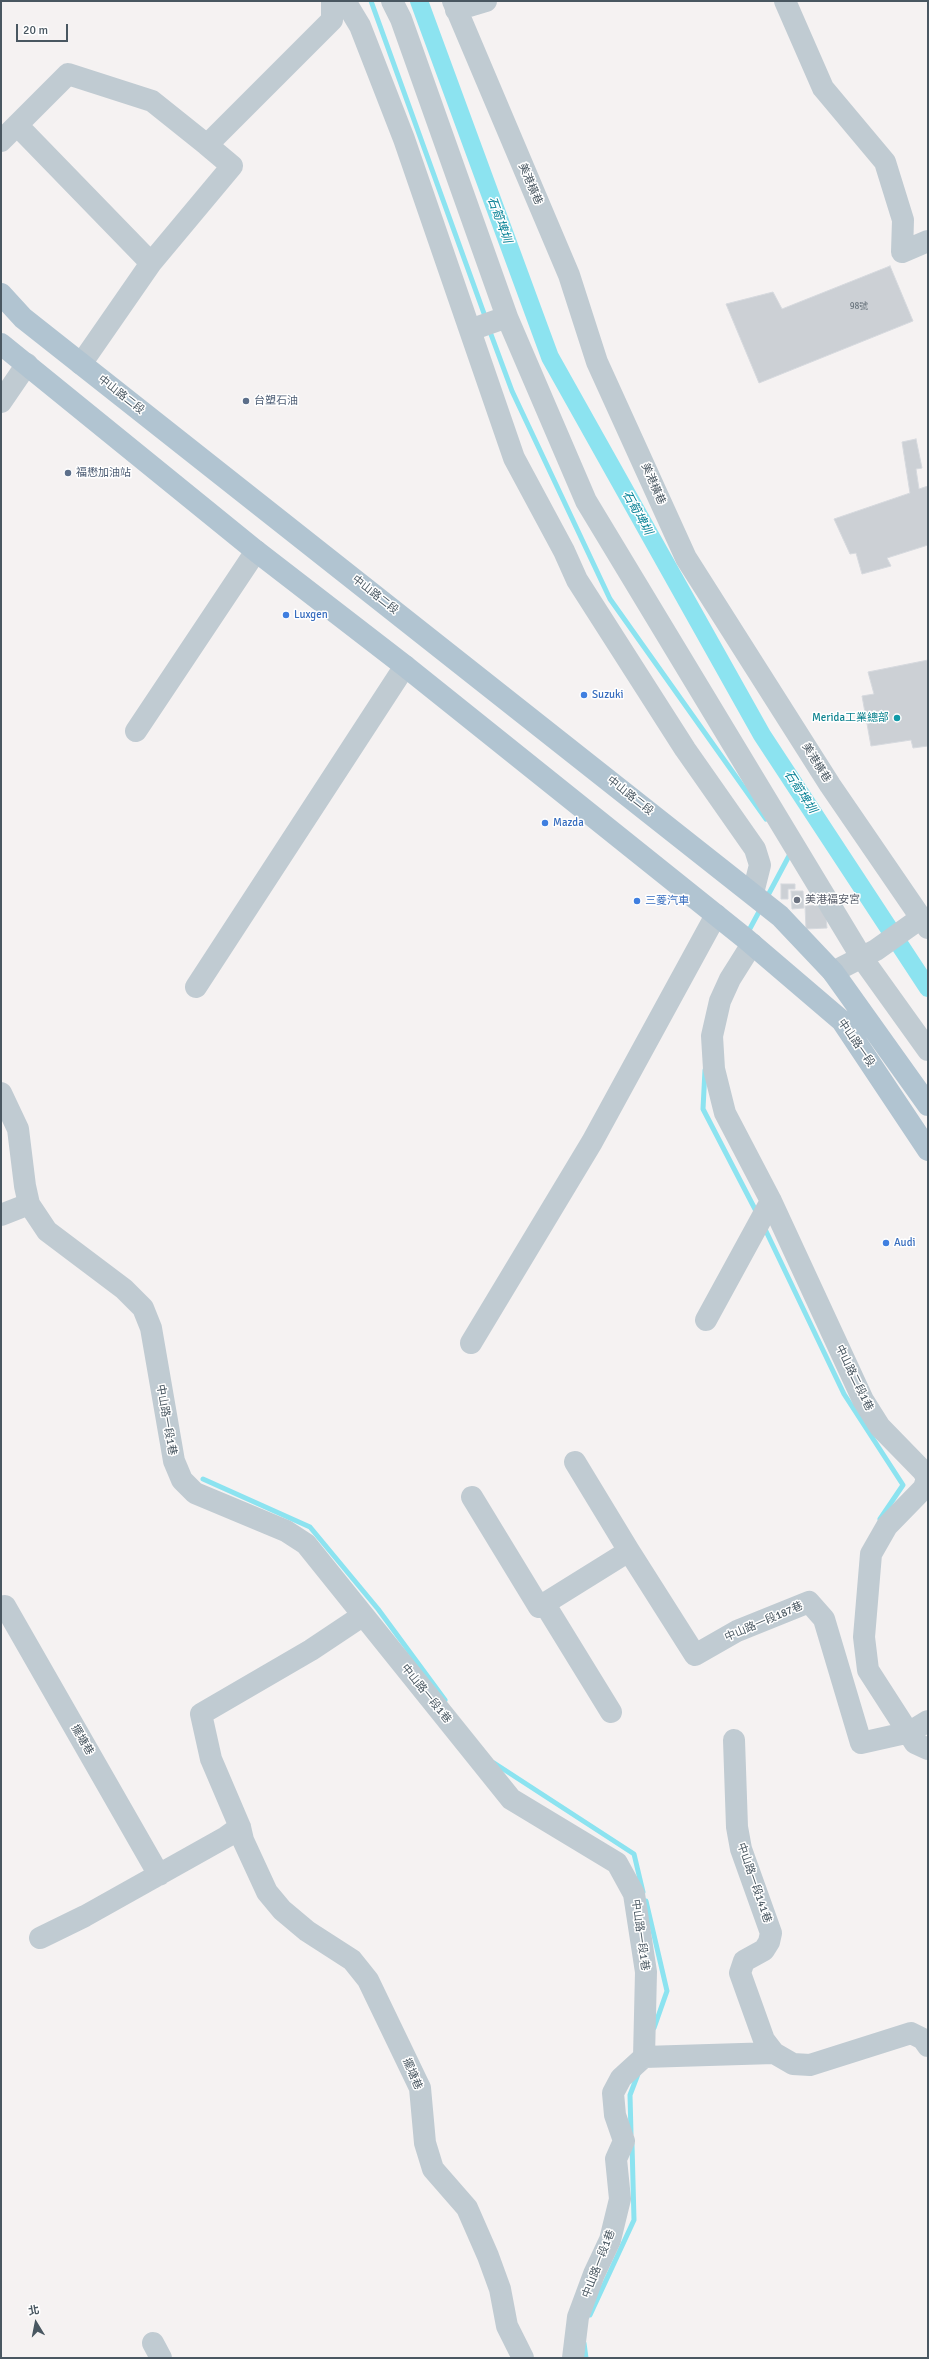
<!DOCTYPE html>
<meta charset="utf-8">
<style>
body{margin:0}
#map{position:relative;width:929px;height:2359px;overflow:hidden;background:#f5f2f2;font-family:Signika,"Noto Sans TC",sans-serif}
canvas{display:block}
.frame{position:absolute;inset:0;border:2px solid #495761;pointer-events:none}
.north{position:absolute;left:16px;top:2303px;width:40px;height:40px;-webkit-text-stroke:3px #fff;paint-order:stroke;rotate:350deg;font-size:11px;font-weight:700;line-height:16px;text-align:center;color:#495761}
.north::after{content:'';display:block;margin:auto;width:14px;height:18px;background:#495761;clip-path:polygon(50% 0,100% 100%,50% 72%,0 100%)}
.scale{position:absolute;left:16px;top:24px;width:52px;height:18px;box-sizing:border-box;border:2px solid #495761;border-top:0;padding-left:5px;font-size:12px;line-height:14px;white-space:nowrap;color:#495761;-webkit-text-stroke:3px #fff;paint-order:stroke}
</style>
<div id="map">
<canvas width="929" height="2359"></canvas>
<div class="frame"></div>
<div class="north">北</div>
<div class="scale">20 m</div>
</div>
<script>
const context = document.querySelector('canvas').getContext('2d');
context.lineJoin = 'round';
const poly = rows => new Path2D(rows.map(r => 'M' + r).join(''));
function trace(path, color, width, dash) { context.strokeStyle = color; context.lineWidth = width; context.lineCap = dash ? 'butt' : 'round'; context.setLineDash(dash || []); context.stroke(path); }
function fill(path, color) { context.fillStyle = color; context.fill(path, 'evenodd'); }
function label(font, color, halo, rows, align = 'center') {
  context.font = font + ' Signika,"Noto Sans TC",sans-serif'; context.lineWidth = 3; context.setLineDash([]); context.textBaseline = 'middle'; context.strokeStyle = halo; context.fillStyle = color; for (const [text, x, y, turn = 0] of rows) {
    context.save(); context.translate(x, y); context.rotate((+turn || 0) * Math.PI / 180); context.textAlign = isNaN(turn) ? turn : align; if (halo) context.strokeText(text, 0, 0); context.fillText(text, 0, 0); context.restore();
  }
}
const stream = poly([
 [371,1,486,319],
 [489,329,512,391,610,599,766,819],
 [766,899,790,854,789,852],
 [747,934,761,908],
 [705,1070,703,1109,757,1213],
 [764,1227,844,1394,903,1485,880,1519],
 [203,1479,310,1527,378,1609,445,1700],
 [494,1763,634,1854,643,1892],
 [646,1901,667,1991,654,2028],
 [631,2134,630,2095,638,2074],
 [590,2315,634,2220,632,2144],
 [584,2343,586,2358]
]);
const canal = poly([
 [419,1,550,357,762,735,928,988]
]);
const building = poly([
 [890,266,913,321,759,383,726,304,773,292,782,309,890,266],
 [916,439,922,468,916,469,919,489,928,486,928,545,887,558,891,566,862,574,856,553,850,554,834,519,910,493,902,442,916,439],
 [928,660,928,746,913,748,911,740,871,746,862,696,874,694,868,672,928,660],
 [781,884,795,884,795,889,788,889,788,899,781,899,781,884],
 [791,891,803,891,804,908,792,909,791,891],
 [820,905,826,916,827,928,806,929,805,906,820,905]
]);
const minor = poly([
 [345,1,360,26,404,139,514,458,564,551,577,580,685,749,755,849,760,865,753,893],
 [392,1,401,19,507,317,586,501,862,958,928,1050],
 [453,1,569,275,597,362,686,558,830,785,928,928],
 [785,1,823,88,885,162,903,220,902,252,928,241],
 [456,10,486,1],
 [17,125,151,263],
 [1,141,68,74,152,101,207,145],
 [470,330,507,317],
 [81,364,151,263,232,166,207,145,332,20,332,1],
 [1,402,27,364],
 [136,731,256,551],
 [752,944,730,979,720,1001,712,1036,714,1069,725,1113,771,1201,863,1400,880,1427,923,1471,927,1478,924,1488,887,1526,871,1554,864,1637,868,1670,915,1743,928,1749],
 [833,972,876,950,921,918],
 [196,987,405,666],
 [1,1093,18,1129,25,1186,29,1204,47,1231,124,1289,143,1308,151,1328,174,1461,182,1480,195,1493,286,1531,306,1544,511,1799,617,1863,634,1894,646,1972,644,2057,621,2078,613,2093,615,2115,624,2141,616,2159,620,2199,610,2240,594,2274,578,2317,573,2358],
 [1,1215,29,1204],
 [706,1320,771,1201],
 [471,1343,592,1142,716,915],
 [575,1462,629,1551],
 [472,1497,539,1607,629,1551,695,1655,737,1631,809,1602,824,1619,861,1743,910,1732,928,1721],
 [544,1603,611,1712],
 [5,1606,159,1875],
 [362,1616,311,1650,201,1714,211,1759,240,1827,243,1840,267,1892,282,1910,307,1931,352,1960,368,1980,420,2088,425,2143,433,2169,467,2208,488,2256,500,2289,507,2326,523,2358],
 [734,1740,737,1827,741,1849,771,1933,769,1942,764,1950,744,1961,740,1973,764,2040,774,2053,793,2064,810,2065,911,2033,923,2039,928,2046],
 [40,1938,85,1916,226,1837,240,1827],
 [644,2057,774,2053],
 [153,2343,161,2358]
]);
const major = poly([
 [1,294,23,318,780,916,833,972,928,1105],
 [1,344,256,551,405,666,746,939,842,1021,928,1150]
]);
const markers = [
 [246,401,4,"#5c6f8a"],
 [68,473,4,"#5c6f8a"],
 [286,615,4,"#3f7fe0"],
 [584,695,4,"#3f7fe0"],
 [897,718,4,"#0f9aa8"],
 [545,823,4,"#3f7fe0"],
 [797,900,4,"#6b7280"],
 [637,901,4,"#3f7fe0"],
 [886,1243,4,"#3f7fe0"]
];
const numberNames = [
 ["98號",859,307]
];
const streetNames = [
 ["美港橫巷",530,184,67],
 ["中山路二段",121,395,38],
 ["美港橫巷",653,484,66],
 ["中山路二段",375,595,38],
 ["美港橫巷",816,763,58],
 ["中山路二段",630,796,38],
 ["中山路一段",856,1043,55],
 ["中山路二段1巷",854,1378,64],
 ["中山路一段1巷",166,1420,80],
 ["中山路一段187巷",764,1622,-23],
 ["中山路一段1巷",426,1694,51],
 ["擺塘巷",82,1740,60],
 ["中山路一段141巷",754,1883,71],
 ["中山路一段1巷",640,1935,82],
 ["擺塘巷",412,2074,67],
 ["中山路一段1巷",599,2264,-69]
];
const serviceNames = [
 ["台塑石油",254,401],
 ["福懋加油站",76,473]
];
const shopNames = [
 ["Luxgen",294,615],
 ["Suzuki",592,695],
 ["Mazda",553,823],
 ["三菱汽車",645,901],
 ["Audi",894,1243]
];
const cultureNames = [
 ["Merida工業總部",889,718]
];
const worshipNames = [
 ["美港福安宮",805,900]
];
const waterNames = [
 ["石筍埤圳",499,220,70],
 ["石筍埤圳",637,513,61],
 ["石筍埤圳",800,792,57]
];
trace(stream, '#8ce3f0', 5);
trace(canal, '#8ce3f0', 18);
fill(building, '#ccd0d5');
trace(building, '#d6d9de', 1);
trace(minor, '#c0cbd2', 22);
trace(major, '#b1c4d1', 22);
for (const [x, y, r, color] of markers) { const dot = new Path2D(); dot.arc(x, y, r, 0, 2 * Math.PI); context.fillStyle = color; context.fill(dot); trace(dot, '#fff', 1.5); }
label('9px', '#6a757e', null, numberNames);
label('11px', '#495761', '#fff', streetNames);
label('11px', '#4e5e75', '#fff', serviceNames, 'left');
label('11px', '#366cbe', '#fff', shopNames, 'left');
label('11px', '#0d838f', '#fff', cultureNames, 'right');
label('11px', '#5b616d', '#fff', worshipNames, 'left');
label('italic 12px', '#088296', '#fff', waterNames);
</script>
